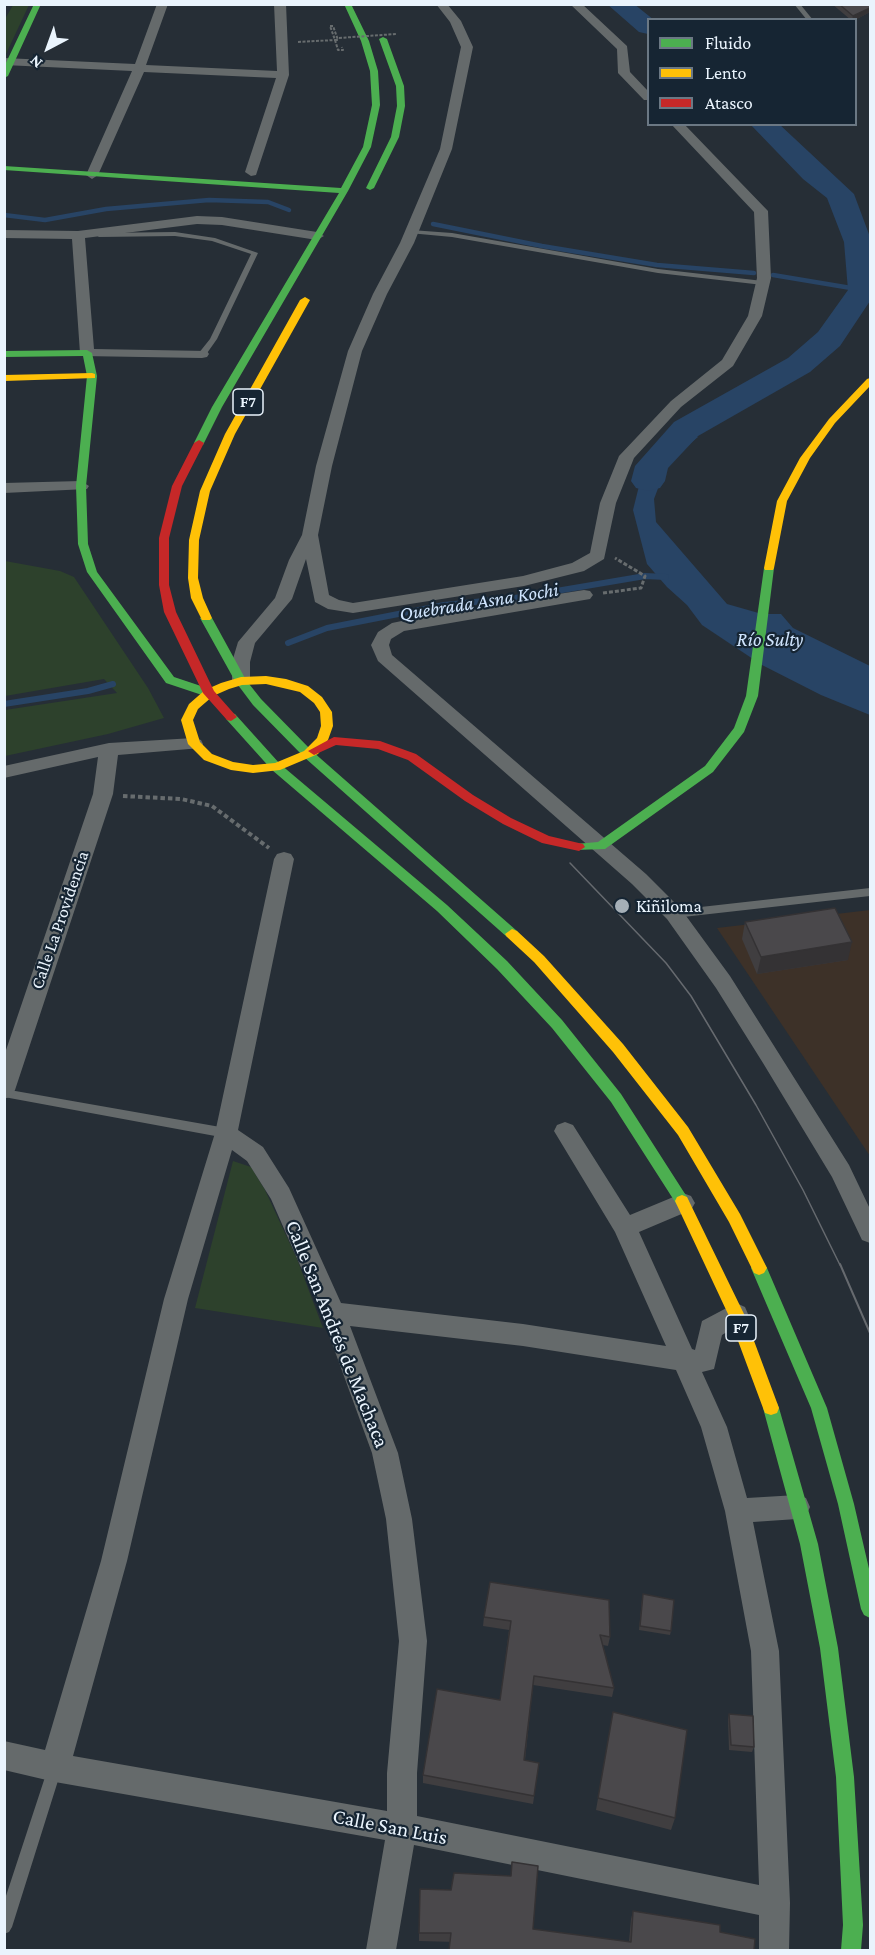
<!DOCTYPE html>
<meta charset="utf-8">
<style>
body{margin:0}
#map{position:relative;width:875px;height:1955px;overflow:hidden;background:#262e36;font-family:"Crimson Pro",serif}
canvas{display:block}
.frame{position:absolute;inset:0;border:6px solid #eaf4fd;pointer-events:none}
.legend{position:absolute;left:647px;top:18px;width:210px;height:108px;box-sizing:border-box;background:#162533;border:2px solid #6b7884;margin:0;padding:8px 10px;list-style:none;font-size:18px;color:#eaf4fd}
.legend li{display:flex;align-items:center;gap:12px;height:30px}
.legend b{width:30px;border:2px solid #6b7884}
.north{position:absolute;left:18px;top:18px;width:60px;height:60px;-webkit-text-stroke:4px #162533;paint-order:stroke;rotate:221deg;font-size:16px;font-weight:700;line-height:24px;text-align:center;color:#eaf4fd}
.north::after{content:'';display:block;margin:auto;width:21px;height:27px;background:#eaf4fd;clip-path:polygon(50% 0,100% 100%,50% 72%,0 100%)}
</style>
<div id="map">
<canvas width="875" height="1955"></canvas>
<div class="frame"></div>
<ul class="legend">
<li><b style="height:8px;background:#4caf50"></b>Fluido</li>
<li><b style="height:8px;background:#ffc107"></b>Lento</li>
<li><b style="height:8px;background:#c62828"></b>Atasco</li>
</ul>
<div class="north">N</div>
</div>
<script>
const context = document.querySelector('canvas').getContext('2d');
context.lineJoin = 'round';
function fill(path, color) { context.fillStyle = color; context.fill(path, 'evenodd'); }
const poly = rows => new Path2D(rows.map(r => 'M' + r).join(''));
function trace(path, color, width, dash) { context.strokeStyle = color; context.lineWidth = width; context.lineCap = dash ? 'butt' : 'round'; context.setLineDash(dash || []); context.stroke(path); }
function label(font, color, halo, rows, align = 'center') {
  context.font = font + ' "Crimson Pro",serif'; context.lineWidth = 4.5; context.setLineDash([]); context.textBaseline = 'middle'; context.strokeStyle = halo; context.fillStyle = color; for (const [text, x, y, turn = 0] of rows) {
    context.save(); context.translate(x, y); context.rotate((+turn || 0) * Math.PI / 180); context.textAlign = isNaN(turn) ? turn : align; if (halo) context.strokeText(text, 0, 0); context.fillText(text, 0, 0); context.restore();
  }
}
const industrial = poly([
 [870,910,870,1156,717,928]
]);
const green = poly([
 [13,5,29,5,5,56,5,19],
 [5,561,60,571,74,577,148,688,164,718,108,734,5,756,5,710,117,693,104,679,5,696],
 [233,1161,251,1167,265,1190,297,1259,323,1328,195,1308]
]);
const water = poly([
 [675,428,698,437,668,462,654,499,656,522,727,604,762,614,781,614,793,628,870,666,870,715,821,695,762,665,702,625,687,605,667,587,647,564,633,510,639,486,651,458]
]);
const streamFar1 = poly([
 [4,215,45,220,106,209,209,200,268,202,289,210],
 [433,224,542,246,657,265,754,273],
 [773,275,863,290]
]);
const stream = poly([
 [288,643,327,628,444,605,515,598,645,576,666,577],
 [4,704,88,691,113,684]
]);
const river = poly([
 [607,4,634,4,654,20,648,20,648,34,639,32,607,4],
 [750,124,779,124,854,194,870,237,870,301,840,346,810,372,698,436,668,468,665,481,660,488,648,491,636,488,631,481,635,466,674,422,788,358,818,332,848,290,844,242,827,198,803,179,750,124]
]);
const pathFar2 = poly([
 [330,26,333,26,338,40,335,40,330,26],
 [335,40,338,50,343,50,342,47],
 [298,42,335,40]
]);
const pathFar1 = poly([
 [603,593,641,588,645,576,615,558]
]);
const path = poly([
 [123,796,181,799,212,806,269,848]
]);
const lane = poly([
 [794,4,800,4,813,20,807,20,794,4],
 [411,230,452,233,658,269,763,281,766,283,763,285,658,273,452,237,409,233,409,231,411,230],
 [175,232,215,238,258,253,217,339,205,356,202,356,198,354,210,339,251,254,212,241,175,236,99,237,96,235,99,233,175,232],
 [870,888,870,896,674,918,669,914,674,910,870,888],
 [4,1089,226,1128,230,1130,232,1133,230,1136,226,1138,4,1097,4,1089],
 [55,1761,60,1763,62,1768,12,1927,9,1932,4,1934,4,1902,48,1768,50,1763,55,1761]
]);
const street = poly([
 [157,4,168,4,146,65,277,71,274,4,286,4,289,75,256,175,251,176,245,172,276,78,144,72,98,175,92,179,86,175,132,71,4,65,4,58,135,64,157,4],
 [436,4,447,4,461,21,473,47,452,149,414,243,387,294,362,351,332,466,318,535,329,595,339,600,353,603,523,576,572,563,590,553,600,503,619,456,671,401,722,360,748,316,757,278,754,212,671,124,684,124,768,211,771,278,762,316,733,366,681,407,634,458,616,503,604,559,584,571,524,586,353,613,328,609,315,602,306,559,292,599,255,643,250,662,250,681,247,685,241,687,235,685,232,681,232,662,238,642,275,598,289,560,302,535,316,466,348,351,373,294,400,243,440,149,461,47,450,22,436,4],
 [570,4,582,4,627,46,630,72,648,91,648,100,644,100,618,73,617,49,570,4],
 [197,216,222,217,317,232,324,236,317,240,222,225,197,224,85,238,94,349,207,351,209,354,207,357,202,358,82,356,80,353,72,239,4,238,4,230,78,231,197,216],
 [81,481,89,486,87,489,4,493,4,483,81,481],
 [584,590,590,591,593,595,590,599,404,631,391,639,389,645,392,655,646,874,681,909,730,976,849,1165,870,1209,870,1243,862,1240,832,1177,763,1063,716,988,667,919,632,884,378,661,371,645,378,632,392,623,450,611,584,590],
 [194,738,201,740,203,744,201,748,118,755,113,794,15,1090,12,1096,4,1099,4,1056,93,794,98,757,4,778,4,766,109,743,194,738],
 [284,852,291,854,294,859,238,1130,263,1147,289,1188,341,1303,523,1324,666,1346,615,1232,554,1131,557,1125,565,1122,573,1125,630,1215,683,1193,691,1196,695,1203,691,1210,639,1232,692,1349,695,1350,702,1321,736,1303,745,1307,748,1314,745,1321,722,1335,714,1369,702,1372,727,1427,747,1498,797,1495,806,1498,810,1507,806,1516,797,1519,753,1522,779,1651,790,1903,789,1950,759,1950,759,1915,414,1845,396,1950,366,1950,385,1840,55,1782,4,1770,4,1741,45,1750,101,1561,164,1299,215,1133,274,859,277,854,284,852],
 [232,1150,247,1161,271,1199,321,1313,372,1453,386,1519,399,1641,387,1773,387,1811,73,1756,127,1561,188,1299,232,1150],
 [350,1326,523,1346,676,1370,701,1427,725,1511,751,1651,759,1885,417,1816,417,1773,427,1641,412,1519,398,1453,350,1326]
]);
const fast = poly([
 [34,4,41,4,8,76,4,78,4,67,34,4],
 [344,4,351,4,369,41,378,71,380,105,371,147,348,191,222,407,203,445,195,445,194,443,212,407,339,193,4,170,4,166,341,188,363,147,372,105,370,71,361,41,344,4],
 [383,37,387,39,404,86,405,106,399,137,374,188,370,190,366,188,391,137,397,106,396,86,379,39,383,37],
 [87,350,92,353,97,376,86,486,88,544,97,572,174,677,213,690,215,693,213,696,205,696,166,683,87,572,78,544,76,486,87,376,83,356,4,357,4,351,87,350],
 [769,565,774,568,758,696,744,732,713,772,605,849,575,850,573,847,575,844,598,842,705,766,734,728,746,696,764,568,769,565],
 [206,615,212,618,246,680,261,699,312,751,517,931,519,934,517,937,507,937,304,757,253,705,235,681,200,618,206,615],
 [231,713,235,714,280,764,447,905,507,961,562,1020,621,1094,687,1197,689,1201,687,1205,682,1207,677,1205,611,1102,552,1028,497,969,437,911,272,770,227,720,225,717,227,714,231,713],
 [759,1261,764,1263,767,1268,827,1408,854,1504,870,1573,870,1618,864,1615,861,1609,838,1504,811,1408,751,1268,754,1263,759,1261],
 [771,1401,777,1403,779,1408,818,1544,838,1648,854,1777,863,1925,861,1950,841,1950,843,1925,836,1777,820,1648,800,1544,763,1408,765,1403,771,1401]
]);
const slow = poly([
 [305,297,310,300,235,434,210,491,199,540,198,578,203,598,212,618,210,620,202,620,191,598,188,578,189,540,200,491,225,434,300,300,305,297],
 [92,373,95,374,95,378,4,381,4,375,92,373],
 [870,378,870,386,835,423,810,458,787,501,774,568,773,570,765,570,764,568,777,501,800,458,829,419,867,379,870,378],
 [266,676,286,679,308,686,322,697,332,712,333,726,328,740,318,754,280,770,253,773,231,770,204,760,188,744,181,720,189,704,205,690,221,683,241,677,266,676],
 [266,684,300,692,314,703,320,712,321,726,317,738,304,751,275,763,253,765,233,762,212,754,200,742,193,720,198,709,213,696,229,689,242,685,266,684],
 [512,929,517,931,544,956,623,1044,688,1127,740,1214,767,1268,764,1273,759,1275,754,1273,729,1222,678,1135,613,1052,534,962,507,937,505,934,512,929],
 [682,1195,687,1197,744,1314,779,1408,777,1413,771,1415,765,1413,763,1408,728,1314,675,1201,677,1197,682,1195]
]);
const jam = poly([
 [199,440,204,443,182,486,169,538,169,585,176,612,214,691,237,717,231,721,227,720,203,693,164,612,159,585,159,538,172,486,194,443,199,440],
 [334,737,380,741,416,754,473,795,511,818,549,836,583,844,585,847,579,851,542,843,503,824,465,801,408,760,378,749,336,745,314,755,308,751,334,737]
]);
const tramFar1 = poly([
 [570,863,666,963,691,996,756,1105,803,1190,840,1265]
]);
const tram = poly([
 [840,1264,870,1333]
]);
const pathBridge = poly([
 [339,38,396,34]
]);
const wall = poly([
 [832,4,870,4,870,12,855,20,851,20],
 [745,922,848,960,757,974,742,939],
 [642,1599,671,1631,670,1635,639,1630],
 [484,1617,610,1637,608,1646,603,1645,614,1688,612,1697,533,1685,525,1760,539,1763,533,1804,423,1783,423,1775,500,1700,509,1630,483,1626],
 [613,1712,675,1818,671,1830,596,1810],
 [729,1714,754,1747,752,1752,729,1750,728,1719],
 [633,1911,720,1932,754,1950,419,1941,419,1933,533,1929,629,1942,631,1919]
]);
const shadedWall = poly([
 [870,8,870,12,855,20,852,20,853,16],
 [852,942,848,960,757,974,761,957]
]);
const building = poly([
 [839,4,870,4,870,8,853,16,839,4],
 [835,908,852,942,761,957,745,922,835,908],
 [490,1582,609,1600,610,1637,600,1635,614,1688,534,1676,524,1760,539,1763,534,1796,423,1775,437,1689,500,1700,511,1621,484,1617,490,1582],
 [643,1594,674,1600,671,1631,640,1626,643,1594],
 [613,1712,687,1730,675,1818,598,1798,613,1712],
 [729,1714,753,1716,754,1747,731,1745,729,1714],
 [512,1862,538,1866,533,1929,631,1942,633,1911,720,1925,720,1932,755,1939,754,1950,449,1950,451,1933,419,1933,420,1889,451,1890,454,1873,511,1876,512,1862]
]);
const markers = [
 [622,906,8,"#a5afb7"]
];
const shields = [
 [248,402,30],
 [741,1328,30]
];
const shieldNames = [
 ["F7",248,402],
 ["F7",741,1328]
];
const poiNames = [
 ["Kiñiloma",636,906]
];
const streetNames = [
 ["Calle La Providencia",60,920,-71]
];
const waterNames = [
 ["Quebrada Asna Kochi",479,602,-9],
 ["Río Sulty",770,640]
];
const nearStreetnames = [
 ["Calle San Andrés de Machaca",337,1334,68],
 ["Calle San Luis",390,1827,11]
];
fill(industrial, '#3d3128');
fill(green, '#2d412c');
fill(water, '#284465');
trace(streamFar1, '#284465', 4.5);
trace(stream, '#284465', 6);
fill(river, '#284465');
trace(pathFar2, '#676c6e', 2, [3, 1.5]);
trace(pathFar1, '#676c6e', 3, [4, 2]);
trace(path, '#676c6e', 4, [4.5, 3]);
fill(lane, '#656a6b');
fill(street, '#656a6b');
fill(fast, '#4caf50');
fill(slow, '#ffc107');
fill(jam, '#c62828');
trace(tramFar1, '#666a6f', 1.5);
trace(tram, '#666a6f', 2);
trace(pathBridge, '#676c6e', 2, [3, 1.5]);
fill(wall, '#403e40');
fill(shadedWall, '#343234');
fill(building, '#4a484b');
trace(building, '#343234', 1.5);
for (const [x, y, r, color] of markers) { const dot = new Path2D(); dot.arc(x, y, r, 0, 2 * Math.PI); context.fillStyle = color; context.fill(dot); trace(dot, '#162533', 2); }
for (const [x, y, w] of shields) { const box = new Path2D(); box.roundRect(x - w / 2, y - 13, w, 26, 4.5); context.fillStyle = '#162533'; context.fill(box); trace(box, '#eaf4fd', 1.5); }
label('bold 16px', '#eaf4fd', null, shieldNames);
label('18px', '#eaf4fd', '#162533', poiNames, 'left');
label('18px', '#eaf4fd', '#162533', streetNames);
label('italic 20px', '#d0e5fe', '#162533', waterNames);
label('21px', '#eaf4fd', '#162533', nearStreetnames);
</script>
